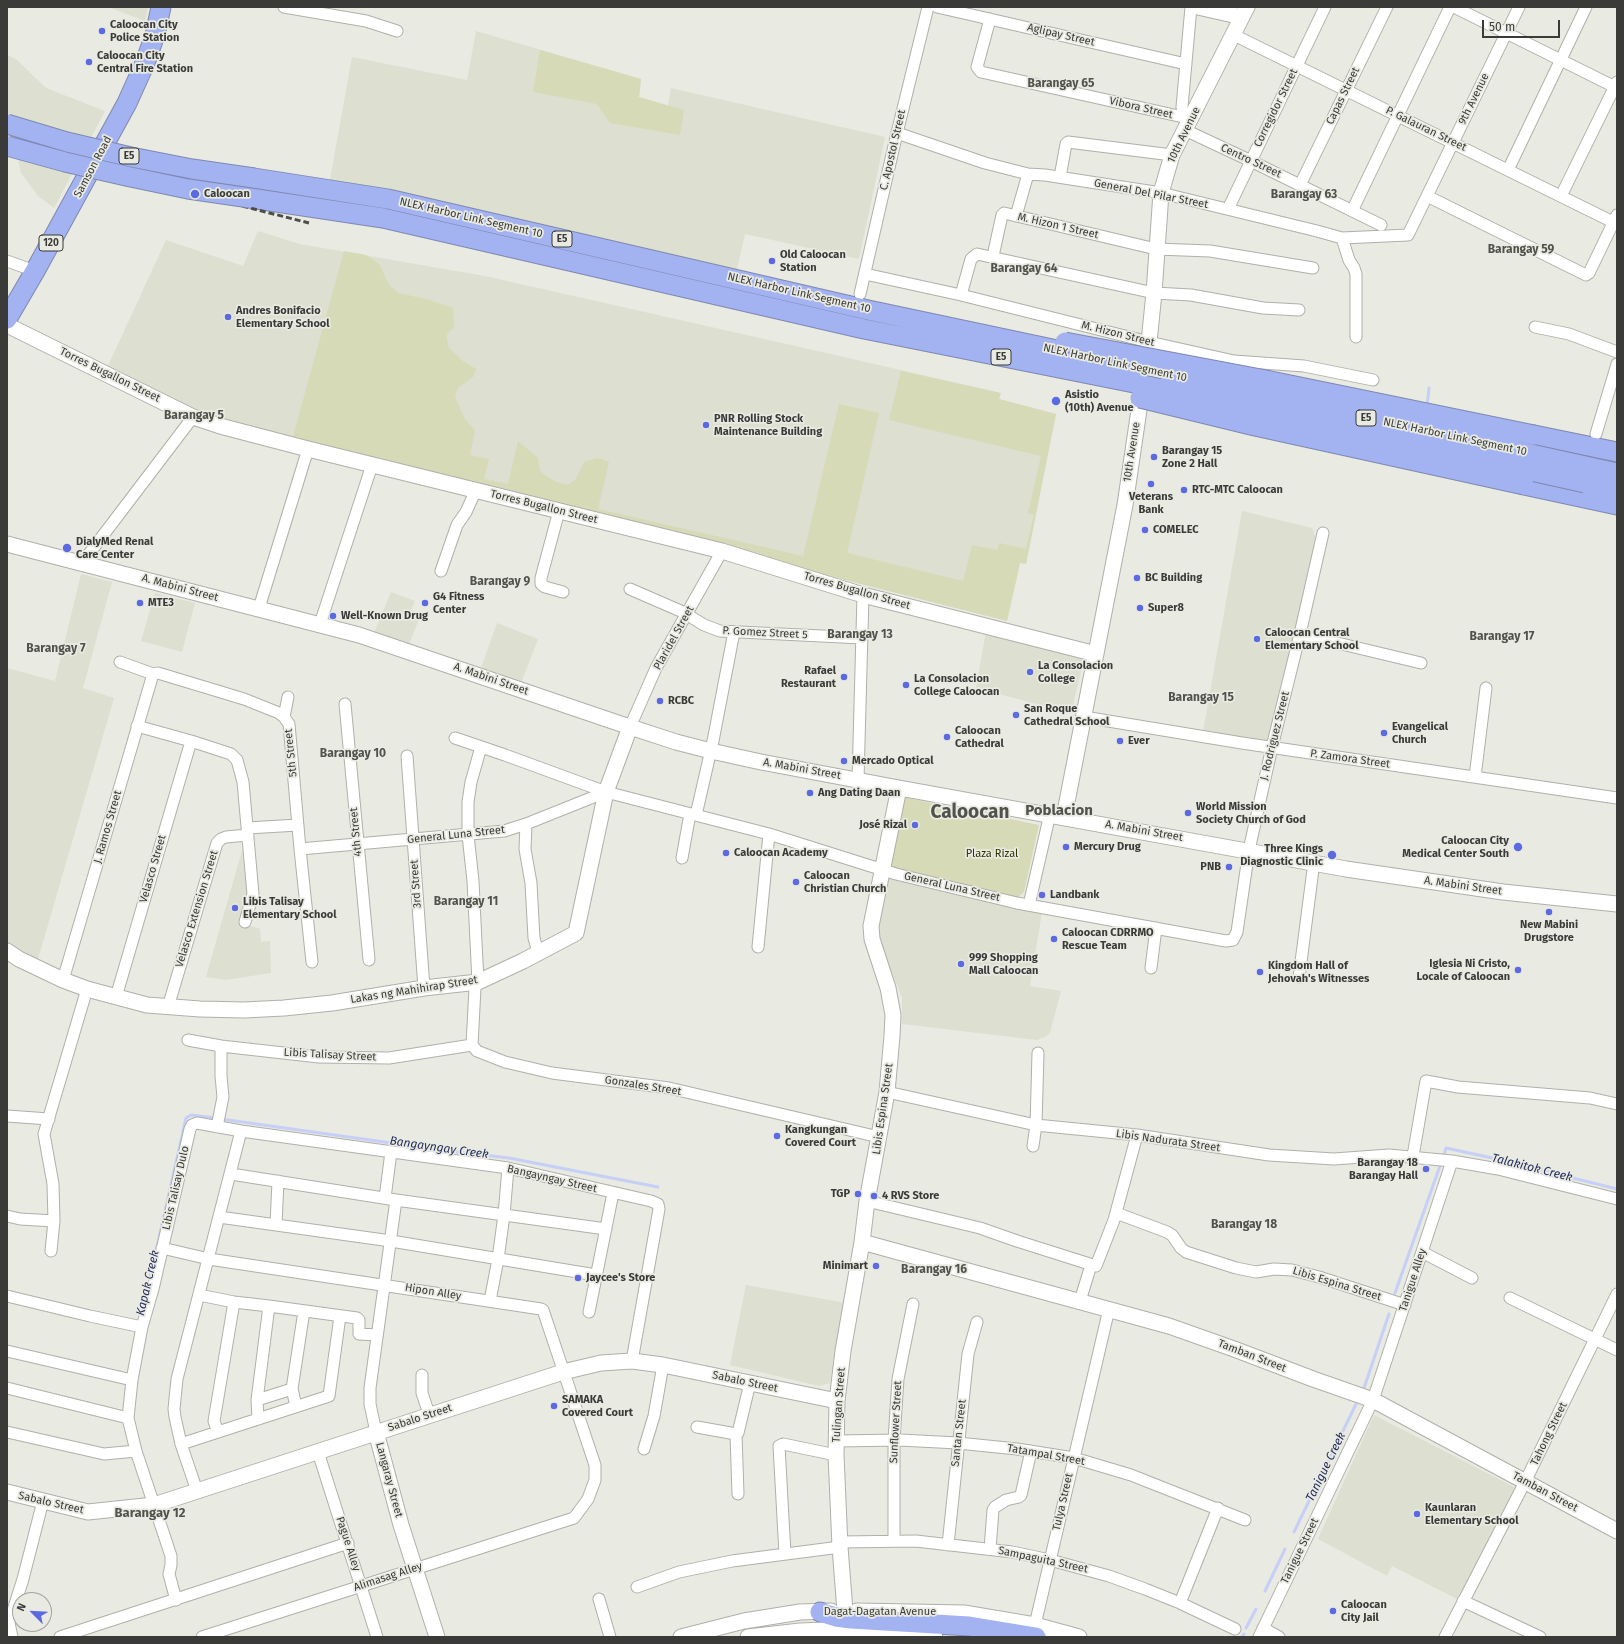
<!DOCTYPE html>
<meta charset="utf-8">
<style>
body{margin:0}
#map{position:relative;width:1624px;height:1644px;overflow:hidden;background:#e9eae2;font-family:"Fira Sans",sans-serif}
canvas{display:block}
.frame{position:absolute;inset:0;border:8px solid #3a3b38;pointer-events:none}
.north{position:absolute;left:12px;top:1592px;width:40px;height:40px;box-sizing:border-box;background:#e9eae2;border:1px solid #a3a49e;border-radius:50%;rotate:294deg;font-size:11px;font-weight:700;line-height:16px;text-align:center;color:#3a3b38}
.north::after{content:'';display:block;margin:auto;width:14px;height:18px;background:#5b6ae1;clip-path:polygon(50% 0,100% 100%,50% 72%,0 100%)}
.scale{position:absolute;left:1482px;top:20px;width:78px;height:18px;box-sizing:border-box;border:2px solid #3a3b38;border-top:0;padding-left:5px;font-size:12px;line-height:14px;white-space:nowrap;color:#3a3b38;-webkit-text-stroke:3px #e9eae2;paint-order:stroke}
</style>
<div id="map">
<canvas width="1624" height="1644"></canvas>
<div class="frame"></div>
<div class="north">N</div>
<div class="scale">50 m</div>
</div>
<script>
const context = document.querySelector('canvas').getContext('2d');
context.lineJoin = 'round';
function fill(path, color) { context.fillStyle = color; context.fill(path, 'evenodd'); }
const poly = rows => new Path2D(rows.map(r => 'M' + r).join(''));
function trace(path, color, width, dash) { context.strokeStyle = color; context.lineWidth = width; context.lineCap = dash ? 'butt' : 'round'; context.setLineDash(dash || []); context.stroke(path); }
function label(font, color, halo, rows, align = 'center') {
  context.font = font + ' "Fira Sans",sans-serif'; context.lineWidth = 3.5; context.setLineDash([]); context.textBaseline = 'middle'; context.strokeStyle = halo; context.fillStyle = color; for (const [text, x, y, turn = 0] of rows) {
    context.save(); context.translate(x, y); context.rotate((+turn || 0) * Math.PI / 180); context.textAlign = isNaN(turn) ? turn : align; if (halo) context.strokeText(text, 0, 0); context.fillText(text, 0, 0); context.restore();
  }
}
const built = poly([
 [108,7,148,7,145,21],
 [476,31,641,79,639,97,668,106,671,88,885,137,859,259,745,234,736,274,329,185,352,57,467,80],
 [7,55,16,59,46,88,105,111,54,208,38,196,21,173,18,159,7,155],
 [258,231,300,244,485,276,791,345,1001,393,999,399,1056,414,1026,564,1020,563,1007,621,292,440,198,413,107,368,166,240,243,266],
 [1242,511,1312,528,1318,545,1268,742,1203,732],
 [81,574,112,582,83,688,114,698,36,966,7,946,7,668,55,681],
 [391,592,415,601,411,610,421,614,408,647,374,633],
 [155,593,195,603,182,652,141,641],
 [497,623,538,639,521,683,481,668],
 [986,631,1085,655,1071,713,976,688],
 [246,846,250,894,241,923,260,929,261,942,270,941,271,973,225,980,206,977,243,847],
 [888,878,1042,912,1030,986,1061,991,1050,1033,1045,1037,1037,1040,902,1024,902,998,876,931],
 [746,1285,846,1303,830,1383,819,1386,730,1365],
 [1374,1415,1518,1489,1459,1600,1392,1566,1387,1576,1318,1539]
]);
const green = poly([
 [540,50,641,79,639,97,684,110,680,135,610,123,597,104,533,92],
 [344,251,366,255,379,264,389,285,398,293,426,299,453,308,454,327,447,334,447,339,449,348,464,362,476,369,473,377,458,388,455,397,465,419,475,431,470,455,489,459,484,479,508,484,518,441,538,458,540,472,556,482,564,484,569,484,576,479,584,462,597,458,602,459,609,462,598,509,803,556,839,404,879,413,847,553,963,581,972,545,997,550,999,543,1026,549,1034,515,1028,513,1041,456,889,420,901,371,1001,393,999,399,1056,414,1026,564,1020,563,1007,621,292,440],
 [902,797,965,810,965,812,985,817,986,814,1039,825,1024,892,1017,898,886,867]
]);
const stream = poly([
 [1427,407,1429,388],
 [221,1119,441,1150,509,1158,658,1187],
 [1444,1155,1446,1148,1497,1159,1617,1189],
 [147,1291,186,1118,191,1115,216,1118],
 [1395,1293,1441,1163],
 [1364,1388,1389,1314],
 [1294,1532,1357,1402],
 [1265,1591,1285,1549],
 [1246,1628,1256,1609],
 [1242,1637,1244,1634]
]);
const street = poly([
 [284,7,366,21,397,31],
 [937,7,1186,64],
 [1454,7,1617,88],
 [990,19,977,67,981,72,1192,119],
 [1234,35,1617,224],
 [1184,118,1182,107,1191,7],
 [1185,130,1251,161,1381,225],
 [897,133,985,163,1028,174,1045,175,1161,193,1317,231,1342,238,1408,235,1519,7],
 [1508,170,1586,7],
 [1060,177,1066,144,1068,142,1172,155],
 [1300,185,1387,7],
 [1427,196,1586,275,1589,273,1617,215],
 [1561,196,1617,82],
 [1228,209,1325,7],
 [1352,211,1450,7],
 [1016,216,1028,174],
 [1342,238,1349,260,1354,268,1356,274,1356,337],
 [993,256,1002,215,1004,213,1156,249,1210,251,1313,268],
 [7,261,35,271],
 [865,274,961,295,1149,342,1234,361,1304,366,1373,380],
 [860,294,897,133,928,7],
 [961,295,971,259,977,254,1154,293,1191,295,1263,308,1299,310],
 [1535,327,1569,334,1617,352],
 [1596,434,1617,364],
 [559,511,541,578,541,584,545,587,563,592],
 [82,563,193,417],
 [441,571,457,525,466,512,476,490],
 [630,589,683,612,704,625,720,631,862,638],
 [259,608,308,449],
 [320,624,372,465],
 [1300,634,1421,663],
 [120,662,153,674,158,673,244,699,279,713,284,717,289,724,300,849,312,962],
 [345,704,369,960],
 [284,717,288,697],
 [1084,717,1242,743,1617,798],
 [137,726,191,741,231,754,237,760,243,782,253,894,245,922],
 [630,727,656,668,722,551],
 [455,738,505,755,606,792,769,834,896,874,1017,903,1226,941,1233,940,1237,932,1249,850,1272,747,1300,634,1323,533],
 [481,747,471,782,468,802,468,835,473,881,478,982,475,988,472,1045,477,1051,505,1062,552,1073,669,1088,879,1137],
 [407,756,424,988],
 [1475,777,1486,688],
 [858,780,863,595],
 [696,815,713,741,734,632],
 [526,824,525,849,531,883,534,938,538,952],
 [247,828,298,825],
 [300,849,504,831,526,824,606,792],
 [682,858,690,814],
 [1029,905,1050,814],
 [758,947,769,834],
 [1151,968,1156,928],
 [1299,977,1314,862],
 [63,980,153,674],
 [116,997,191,741],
 [168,1007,217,843,221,839,226,837,248,835],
 [188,1040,221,1046,319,1057,389,1058,472,1045],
 [887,1092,1036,1125,1137,1135,1269,1155,1334,1159,1389,1155,1452,1161,1498,1169,1617,1199],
 [7,1116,49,1119],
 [217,1127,223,1097,221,1076,221,1046],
 [1033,1146,1036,1125,1038,1053],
 [1413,1156,1426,1081,1458,1087,1590,1098,1617,1104],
 [231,1174,396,1200,606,1229],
 [385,1198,391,1152],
 [867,1201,980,1228,1017,1241,1096,1266,1114,1220,1137,1135],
 [1116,1213,1167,1232,1172,1235,1181,1248,1186,1252,1236,1268,1256,1272,1274,1269,1292,1270,1319,1277,1405,1305],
 [7,1216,20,1219,54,1221],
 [219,1217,391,1241,596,1275],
 [276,1225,278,1181],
 [162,1248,209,1259,541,1309,543,1310,595,1465,595,1480,588,1499,574,1518,202,1637],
 [51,1251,54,1221,53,1184,44,1134,87,989],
 [1422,1252,1472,1278],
 [199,1295,234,1302,269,1306,357,1318,359,1320,359,1334,377,1335],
 [7,1296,90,1316,142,1327],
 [1510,1298,1617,1350],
 [490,1301,498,1259,504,1215,508,1168],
 [1080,1301,1091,1265],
 [589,1312,613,1193],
 [7,1351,132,1380],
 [422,1375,422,1393,429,1414],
 [7,1388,128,1418],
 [257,1400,292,1389],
 [296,1406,292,1389,304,1311],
 [258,1419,257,1400,269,1306],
 [697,1427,736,1434],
 [7,1432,104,1454,136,1451],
 [218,1432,214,1421,234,1302],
 [376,1432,370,1404,370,1388,396,1200],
 [836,1441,900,1440,958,1443,1017,1449,1074,1458,1131,1475,1245,1520],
 [181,1444,329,1396,340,1316],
 [644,1449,654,1416,663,1365],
 [318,1452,377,1637],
 [197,1491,181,1444,175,1417,174,1409,177,1379,241,1131],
 [738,1494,736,1434,738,1433,750,1383],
 [894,1541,894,1440,898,1379,913,1304],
 [840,1542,916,1541,1012,1552,1050,1560,1109,1576,1145,1589,1180,1603,1235,1629],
 [948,1545,968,1354,977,1322],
 [990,1549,993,1510,995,1507,1006,1500,1019,1497,1021,1495,1031,1451],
 [785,1554,779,1446,783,1444,836,1455],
 [637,1587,679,1572,732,1561,840,1547],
 [599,1599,610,1637],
 [176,1600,169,1574,171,1565,171,1556,136,1451,128,1418,132,1380,142,1327,153,1289,190,1129,192,1125,197,1123,241,1131,508,1168,651,1201,658,1204,659,1209,632,1361],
 [1463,1601,1540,1637],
 [1180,1603,1218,1508],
 [1035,1625,1109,1309],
 [1263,1628,1279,1637],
 [12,1637,9,1623,23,1579,43,1501],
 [60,1637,348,1543],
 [1259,1637,1373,1400,1452,1161],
 [1445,1637,1525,1482,1617,1294]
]);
const secondary = poly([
 [1198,7,1242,17],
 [7,325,193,417,220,426,308,449,722,551,863,595,1096,654],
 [7,544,359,635,618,723,676,742,711,751,761,762,899,788,1346,869,1503,892,1617,904],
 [1064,817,1125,505,1149,342,1154,293,1161,193,1172,155,1247,7],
 [7,951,19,959,63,980,87,989,147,1005,200,1009,244,1010,284,1008,332,1003,424,988,478,982,523,961,576,933,606,792,630,727],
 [862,1242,1169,1326,1234,1349,1313,1379,1373,1400,1617,1531],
 [376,1432,401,1525,437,1637],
 [7,1492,88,1512,154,1505,563,1372,601,1363,632,1361,663,1365,837,1401],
 [845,1611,840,1547,836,1455,837,1401,843,1351,862,1242,867,1201,887,1092,892,1036,893,1015,888,988,872,939,871,926,899,788],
 [857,1611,964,1613,1035,1625,1079,1637],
 [681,1637,744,1621,800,1612,831,1611],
 [748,1637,800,1631,846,1629,935,1637]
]);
const highway = poly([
 [254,178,388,199,868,310,1142,368],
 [250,198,383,218,864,329,1139,384],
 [7,319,35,271,127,103,145,63,155,35,161,7],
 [1534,435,1617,452],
 [1590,467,1617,473],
 [1585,483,1617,490],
 [1524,485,1617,505],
 [820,1612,836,1617,851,1619,969,1626,1036,1637]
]);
const rail = poly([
 [7,147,36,153,68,157,94,164,195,194,309,223]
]);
const highwayBridge = poly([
 [7,124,67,142,131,157,192,169,254,178],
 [7,146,65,162,126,176,188,189,250,198],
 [1065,342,1266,380,1534,435],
 [1169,374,1590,467],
 [1139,384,1585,483],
 [1140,398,1255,426,1524,485]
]);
const markers = [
 [102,31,4,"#5b6ae1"],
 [89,62,4,"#5b6ae1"],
 [195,194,5,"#5b6ae1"],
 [772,261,4,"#5b6ae1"],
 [228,317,4,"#5b6ae1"],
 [1056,401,5,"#5b6ae1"],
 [706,425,4,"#5b6ae1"],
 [1154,457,4,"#5b6ae1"],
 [1151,484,4,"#5b6ae1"],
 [1184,490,4,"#5b6ae1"],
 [1145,530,4,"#5b6ae1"],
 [67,548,5,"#5b6ae1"],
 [1137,578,4,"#5b6ae1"],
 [140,603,4,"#5b6ae1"],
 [425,603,4,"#5b6ae1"],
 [1140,608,4,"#5b6ae1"],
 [333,616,4,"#5b6ae1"],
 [1257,639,4,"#5b6ae1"],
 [1030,672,4,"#5b6ae1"],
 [844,677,4,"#5b6ae1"],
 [906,685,4,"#5b6ae1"],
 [660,701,4,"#5b6ae1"],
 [1016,715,4,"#5b6ae1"],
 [1384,733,4,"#5b6ae1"],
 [947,737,4,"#5b6ae1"],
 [1120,741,4,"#5b6ae1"],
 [844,761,4,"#5b6ae1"],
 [810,793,4,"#5b6ae1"],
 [1188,813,4,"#5b6ae1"],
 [915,825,4,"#5b6ae1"],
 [1066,847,4,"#5b6ae1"],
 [1518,847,5,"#5b6ae1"],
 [726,853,4,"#5b6ae1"],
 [1332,855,5,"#5b6ae1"],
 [1229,867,4,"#5b6ae1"],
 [796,882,4,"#5b6ae1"],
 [1042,895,4,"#5b6ae1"],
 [235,908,4,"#5b6ae1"],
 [1549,912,4,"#5b6ae1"],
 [1054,939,4,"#5b6ae1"],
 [961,964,4,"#5b6ae1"],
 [1518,970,4,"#5b6ae1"],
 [1260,972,4,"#5b6ae1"],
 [777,1136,4,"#5b6ae1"],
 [1426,1169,4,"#5b6ae1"],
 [858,1194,4,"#5b6ae1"],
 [874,1196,4,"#5b6ae1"],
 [876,1266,4,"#5b6ae1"],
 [578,1278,4,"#5b6ae1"],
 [554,1406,4,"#5b6ae1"],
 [1417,1514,4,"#5b6ae1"],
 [1333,1611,4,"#5b6ae1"]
];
const shields = [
 [129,156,20],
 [562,239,20],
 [51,243,24],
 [1001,357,20],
 [1366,418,20]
];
const shieldNames = [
 ["E5",129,156],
 ["E5",562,239],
 ["120",51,243],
 ["E5",1001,357],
 ["E5",1366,418]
];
const poiNames = [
 ["Caloocan City",110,25],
 ["Police Station",110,38],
 ["Caloocan City",97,56],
 ["Central Fire Station",97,69],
 ["Caloocan",204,194],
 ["Old Caloocan",780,255],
 ["Station",780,268],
 ["Andres Bonifacio",236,311],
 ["Elementary School",236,324],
 ["Asistio",1065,395],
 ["(10th) Avenue",1065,408],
 ["PNR Rolling Stock",714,419],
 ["Maintenance Building",714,432],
 ["Barangay 15",1162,451],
 ["Zone 2 Hall",1162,464],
 ["RTC-MTC Caloocan",1192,490],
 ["Veterans",1151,497,"center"],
 ["Bank",1151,510,"center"],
 ["COMELEC",1153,530],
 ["DialyMed Renal",76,542],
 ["Care Center",76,555],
 ["BC Building",1145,578],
 ["G4 Fitness",433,597],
 ["Center",433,610],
 ["MTE3",148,603],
 ["Super8",1148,608],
 ["Well-Known Drug",341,616],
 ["Caloocan Central",1265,633],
 ["Elementary School",1265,646],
 ["La Consolacion",1038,666],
 ["College",1038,679],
 ["Rafael",836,671,"right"],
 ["Restaurant",836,684,"right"],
 ["La Consolacion",914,679],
 ["College Caloocan",914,692],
 ["RCBC",668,701],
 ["San Roque",1024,709],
 ["Cathedral School",1024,722],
 ["Evangelical",1392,727],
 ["Church",1392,740],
 ["Caloocan",955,731],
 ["Cathedral",955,744],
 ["Ever",1128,741],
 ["Mercado Optical",852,761],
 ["Ang Dating Daan",818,793],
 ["World Mission",1196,807],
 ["Society Church of God",1196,820],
 ["José Rizal",907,825,"right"],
 ["Caloocan City",1509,841,"right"],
 ["Medical Center South",1509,854,"right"],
 ["Mercury Drug",1074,847],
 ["Three Kings",1323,849,"right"],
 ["Diagnostic Clinic",1323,862,"right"],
 ["Caloocan Academy",734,853],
 ["PNB",1221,867,"right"],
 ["Caloocan",804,876],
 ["Christian Church",804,889],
 ["Landbank",1050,895],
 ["Libis Talisay",243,902],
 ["Elementary School",243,915],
 ["New Mabini",1549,925,"center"],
 ["Drugstore",1549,938,"center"],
 ["Caloocan CDRRMO",1062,933],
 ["Rescue Team",1062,946],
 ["999 Shopping",969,958],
 ["Mall Caloocan",969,971],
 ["Iglesia Ni Cristo,",1510,964,"right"],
 ["Locale of Caloocan",1510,977,"right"],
 ["Kingdom Hall of",1268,966],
 ["Jehovah's Witnesses",1268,979],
 ["Kangkungan",785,1130],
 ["Covered Court",785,1143],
 ["Barangay 18",1418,1163,"right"],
 ["Barangay Hall",1418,1176,"right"],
 ["TGP",850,1194,"right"],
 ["4 RVS Store",882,1196],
 ["Minimart",868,1266,"right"],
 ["Jaycee's Store",586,1278],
 ["SAMAKA",562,1400],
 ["Covered Court",562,1413],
 ["Kaunlaran",1425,1508],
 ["Elementary School",1425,1521],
 ["Caloocan",1341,1605],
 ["City Jail",1341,1618]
];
const streetNames = [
 ["Aglipay Street",1061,35,13],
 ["Capas Street",1343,96,-64],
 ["9th Avenue",1474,99,-64],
 ["Vibora Street",1141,108,13],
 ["Corregidor Street",1276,108,-64],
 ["P. Galauran Street",1426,129,26],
 ["10th Avenue",1184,135,-64],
 ["C. Apostol Street",893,150,-77],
 ["Centro Street",1251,161,25],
 ["Samson Road",93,167,-62],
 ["General Del Pilar Street",1151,194,11],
 ["NLEX Harbor Link Segment 10",471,218,13],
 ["M. Hizon 1 Street",1058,226,13],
 ["NLEX Harbor Link Segment 10",799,293,13],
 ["M. Hizon Street",1118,334,14],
 ["NLEX Harbor Link Segment 10",1115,363,12],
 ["Torres Bugallon Street",110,375,26],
 ["NLEX Harbor Link Segment 10",1455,437,12],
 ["10th Avenue",1132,452,-81],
 ["Torres Bugallon Street",544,507,14],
 ["A. Mabini Street",180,588,15],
 ["Torres Bugallon Street",857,591,16],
 ["P. Gomez Street 5",765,633,3],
 ["Plaridel Street",674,638,-61],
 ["A. Mabini Street",491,679,19],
 ["J. Rodriguez Street",1275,736,-76],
 ["5th Street",291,753,-96],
 ["P. Zamora Street",1350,759,8],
 ["A. Mabini Street",802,769,10],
 ["J. Ramos Street",108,827,-74],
 ["A. Mabini Street",1144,831,10],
 ["4th Street",356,832,-95],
 ["General Luna Street",456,835,-6],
 ["Velasco Street",153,869,-74],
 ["3rd Street",416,884,-94],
 ["A. Mabini Street",1463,886,8],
 ["General Luna Street",952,887,13],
 ["Velasco Extension Street",197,909,-73],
 ["Lakas ng Mahihirap Street",414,990,-9],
 ["Libis Talisay Street",330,1055,3],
 ["Gonzales Street",643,1086,9],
 ["Libis Espina Street",883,1109,-82],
 ["Libis Nadurata Street",1168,1141,8],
 ["Bangayngay Street",552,1179,13],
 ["Libis Talisay Dulo",176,1188,-77],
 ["Tanigue Alley",1413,1280,-72],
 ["Libis Espina Street",1337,1284,17],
 ["Hipon Alley",433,1292,9],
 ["Tamban Street",1252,1356,21],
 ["Sabalo Street",745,1382,12],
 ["Tulingan Street",839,1405,-86],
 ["Sabalo Street",420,1418,-18],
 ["Sunflower Street",896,1422,-87],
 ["Santan Street",959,1433,-84],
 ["Tahong Street",1549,1434,-64],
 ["Tatampal Street",1046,1455,10],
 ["Langaray Street",389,1480,75],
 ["Tamban Street",1545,1492,28],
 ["Tulya Street",1063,1502,-77],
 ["Sabalo Street",51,1503,13],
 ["Pague Alley",348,1544,72],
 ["Tanigue Street",1300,1551,-64],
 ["Sampaguita Street",1043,1560,12],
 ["Alimasag Alley",388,1577,-18],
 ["Dagat-Dagatan Avenue",880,1612]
];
const parkNames = [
 ["Plaza Rizal",992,854]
];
const neighbourhoodNames = [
 ["Barangay 65",1061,84],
 ["Barangay 63",1304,195],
 ["Barangay 59",1521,250],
 ["Barangay 64",1024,269],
 ["Barangay 5",194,416],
 ["Barangay 9",500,582],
 ["Barangay 13",860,635],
 ["Barangay 17",1502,637],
 ["Barangay 7",56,649],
 ["Barangay 15",1201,698],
 ["Barangay 10",353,754],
 ["Barangay 11",466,902],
 ["Barangay 18",1244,1225],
 ["Barangay 16",934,1270]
];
const waterNames = [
 ["Bangayngay Creek",439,1148,8],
 ["Talakitok Creek",1532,1168,14],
 ["Kapak Creek",148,1283,-77],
 ["Tanigue Creek",1326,1467,-64]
];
const quarterNames = [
 ["Barangay 12",150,1513]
];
const districtNames = [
 ["Poblacion",1059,811]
];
const townNames = [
 ["Caloocan",970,813]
];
fill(built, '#dddfd0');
fill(green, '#d7dab7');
trace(stream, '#c6cff6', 3);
trace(street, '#afb0a9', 13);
trace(secondary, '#afb0a9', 17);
trace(highway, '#7e88b0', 21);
trace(street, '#fff', 11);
trace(secondary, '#fff', 15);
trace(highway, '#a3b2f1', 19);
trace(rail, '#4d4e4b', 3, [6, 3]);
trace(highwayBridge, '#7e88b0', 21, []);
trace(highwayBridge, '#a3b2f1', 19);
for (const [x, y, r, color] of markers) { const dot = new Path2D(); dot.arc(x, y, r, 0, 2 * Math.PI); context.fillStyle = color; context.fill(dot); trace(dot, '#e9eae2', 1.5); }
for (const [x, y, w] of shields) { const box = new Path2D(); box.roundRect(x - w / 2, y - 8, w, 16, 3); context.fillStyle = '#e9eae2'; context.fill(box); trace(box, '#3a3b38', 1); }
label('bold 10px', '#3a3b38', null, shieldNames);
label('bold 11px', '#3a3b38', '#e9eae2', poiNames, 'left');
label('11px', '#3a3b38', '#e9eae2', streetNames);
label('11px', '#323301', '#e9eae2', parkNames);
label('bold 12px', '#52524c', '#e9eae2', neighbourhoodNames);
label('italic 12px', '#262e5e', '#e9eae2', waterNames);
label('bold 13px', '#52524c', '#e9eae2', quarterNames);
label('bold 15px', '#52524c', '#e9eae2', districtNames);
label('bold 19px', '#52524c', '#e9eae2', townNames);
</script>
